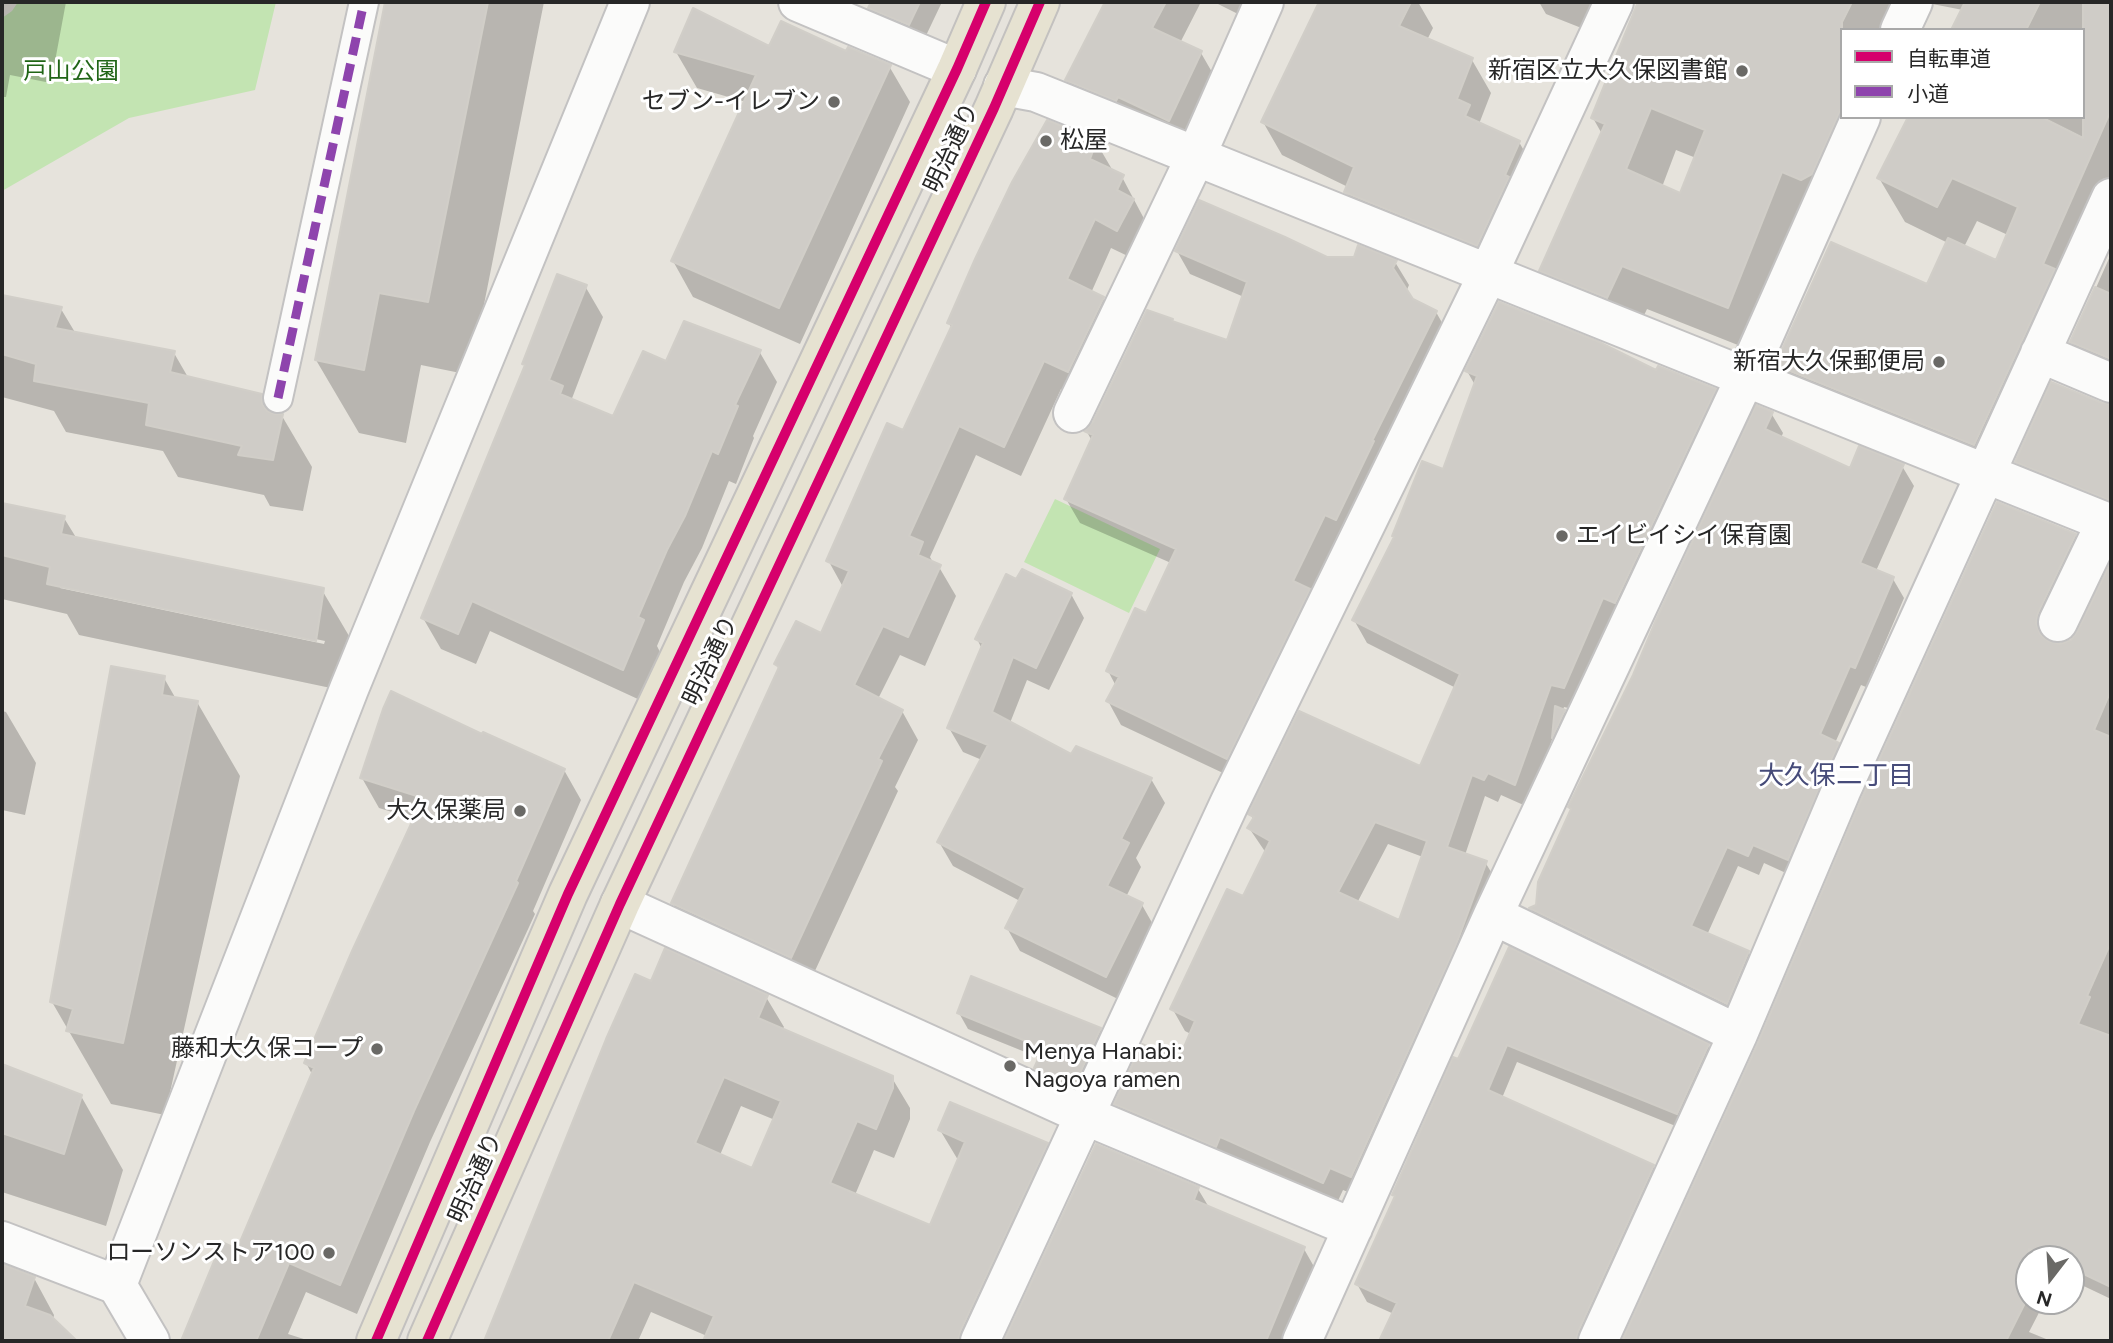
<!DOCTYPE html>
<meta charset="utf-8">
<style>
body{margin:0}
#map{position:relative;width:2113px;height:1343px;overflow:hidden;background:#e6e3dc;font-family:Figtree,"Noto Sans JP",sans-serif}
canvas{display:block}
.frame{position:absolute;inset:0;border:4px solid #272727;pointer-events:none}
.legend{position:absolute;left:1840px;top:28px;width:245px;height:91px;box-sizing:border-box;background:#fff;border:2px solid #a9a9a9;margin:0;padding:9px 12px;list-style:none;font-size:21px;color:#272727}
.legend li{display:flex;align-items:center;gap:14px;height:35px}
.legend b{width:35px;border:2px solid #a9a9a9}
.north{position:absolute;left:2015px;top:1245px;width:70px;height:70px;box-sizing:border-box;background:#fff;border:2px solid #a9a9a9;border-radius:50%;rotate:197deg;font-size:19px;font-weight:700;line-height:28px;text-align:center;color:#272727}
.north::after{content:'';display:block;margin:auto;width:24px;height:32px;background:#6a6966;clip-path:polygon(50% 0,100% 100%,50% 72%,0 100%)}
</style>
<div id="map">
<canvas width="2113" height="1343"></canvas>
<div class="frame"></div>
<ul class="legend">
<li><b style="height:9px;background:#d6006c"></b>自転車道</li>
<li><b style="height:9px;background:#8e44ad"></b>小道</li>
</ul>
<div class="north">N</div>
</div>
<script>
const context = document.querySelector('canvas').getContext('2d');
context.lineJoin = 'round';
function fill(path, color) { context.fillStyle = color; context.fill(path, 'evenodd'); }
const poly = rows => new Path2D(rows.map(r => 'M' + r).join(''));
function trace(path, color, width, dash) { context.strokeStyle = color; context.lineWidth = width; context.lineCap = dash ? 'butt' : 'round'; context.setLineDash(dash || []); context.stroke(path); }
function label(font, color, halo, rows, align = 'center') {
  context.font = font + ' Figtree,"Noto Sans JP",sans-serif'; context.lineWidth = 6; context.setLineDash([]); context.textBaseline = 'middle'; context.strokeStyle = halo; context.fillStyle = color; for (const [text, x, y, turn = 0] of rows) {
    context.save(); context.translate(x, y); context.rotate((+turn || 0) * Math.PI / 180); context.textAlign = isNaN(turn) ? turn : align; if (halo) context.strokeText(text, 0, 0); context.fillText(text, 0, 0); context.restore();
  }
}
const green = poly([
 [18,2,276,2,255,90,129,118,2,191,2,18,12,11],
 [1055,499,1160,549,1129,613,1024,562]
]);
const shadow = poly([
 [2,2,66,2,51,83,10,75,6,97,2,97],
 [387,2,544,2,470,375,421,365,406,443,359,433,316,360],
 [873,2,942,2,922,44,881,27,870,8],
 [1107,2,1201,2,1180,43,1201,53,1220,86,1188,154,1087,113,1067,80],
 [1214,2,1259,2,1250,20],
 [1321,2,1418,2,1433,28,1427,40,1472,60,1491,93,1479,124,1519,142,1538,175,1496,278,1365,225,1346,192,1348,187,1282,155,1263,122],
 [1539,2,1602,2,1589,31,1546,14],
 [1640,2,1898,2,1884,30,1842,30,1842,117,1881,117,1837,217,1753,351,1647,309,1632,341,1567,314,1541,271,1602,134,1593,118],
 [1676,150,1696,158,1681,195,1662,187],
 [1922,2,2111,2,2111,209,1999,488,1802,409,1777,365,1928,287,1948,243,1905,222,1879,178,1910,117,2083,117,2083,30,1953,30,1963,10],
 [1977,221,2008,235,1997,262,1964,247],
 [770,49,847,54,889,66,910,102,800,344,693,297,673,261,746,102,697,88,676,52],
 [1096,142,1113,171,1122,177,1150,230,1134,259,1111,248,1091,293,1103,299,1120,328,1085,400,1061,389,1021,476,976,455,930,557,934,564,939,567,956,596,925,666,900,655,878,699,902,711,918,740,895,787,898,791,808,986,690,932,673,903,779,670,776,664,822,635,843,587,828,560,904,433,952,329,949,323],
 [1177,251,1395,262,1409,285,1406,292,1411,300,1436,312,1449,335,1240,781,1121,725,1108,701,1116,686,1108,671,1147,615,1171,563,1080,523,1066,499,1092,441,1087,432,1172,321,1174,324,1228,342,1244,297,1190,274],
 [2111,254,2111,372,2082,360,2072,342],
 [585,286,603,317,571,401,614,418,667,364,759,351,777,382,753,436,754,438,736,484,729,481,702,548,684,582,657,646,660,652,640,700,490,631,476,664,441,649,423,618],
 [2,296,61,309,76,334,174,353,189,379,261,396,271,414,282,416,312,467,303,511,270,506,264,495,178,477,163,451,66,432,54,411,2,397],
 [1467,371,1657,373,1715,390,1728,413,1577,710,1564,707,1563,710,1581,740,1569,764,1553,737,1528,807,1501,795,1498,802,1485,796,1465,855,1485,862,1499,885,1364,1199,1343,1190,1336,1205,1129,1127,1116,1104,1180,1061,1191,1034,1185,1031,1172,1008,1243,899,1266,853,1249,828,1254,820,1250,814,1421,769,1456,688,1367,643,1354,620,1444,472,1475,385],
 [1388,844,1423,857,1400,922,1357,903],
 [2102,405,2111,406,2111,513,2027,480,2017,462],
 [1771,413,1783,433,1781,438,1851,470,1902,466,1914,486,1876,571,1893,579,1904,598,1866,687,1861,685,1835,743,1849,764,1799,879,1764,863,1759,875,1738,866,1707,935,1748,953,1760,973,1738,1023,1542,928,1531,909,1538,906,1572,811,1570,807],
 [2,505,64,518,77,539,322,590,352,641,345,691,79,635,67,614,2,599],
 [60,585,325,641,324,644,60,588],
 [2075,535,2085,553,2048,631,2046,641,2059,646,2071,642,2079,632,2111,566,2111,1299,2071,1280,2071,1259,2029,1259,2029,1301,2045,1301,2029,1332,2051,1341,1624,1341,1760,1044],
 [1071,594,1084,618,1049,690,1027,680,1010,723,1072,756,1151,779,1165,803,1136,858,1141,867,1126,897,1142,905,1155,928,1120,1000,1020,951,1007,928,1020,901,953,866,939,842,982,760,963,752,949,728,982,649,977,639],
 [164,678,176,699,197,702,240,776,165,1115,111,1104,52,1002],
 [2,711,6,712,36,763,25,815,2,810],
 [483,737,564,770,581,800,533,911,535,914,430,1142,357,1314,306,1292,288,1334,310,1341,183,1341,223,1245,238,1251,313,1076,306,1063,415,819,379,808,362,778],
 [1510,949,1708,1046,1718,1064,1688,1131,1517,1062,1502,1098,1653,1166,1664,1184,1592,1341,1381,1341,1394,1314,1367,1302,1357,1284,1396,1199,1394,1195,1459,1061],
 [652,984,766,997,784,1027,782,1030,892,1078,910,1108,910,1119,894,1158,874,1150,855,1195,931,1227,958,1160,940,1130,1047,1144,1064,1174,987,1341,705,1341,707,1336,651,1312,638,1341,486,1341,608,1040],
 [741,1106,775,1120,753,1170,720,1155],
 [959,1013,1100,1029,1109,1045,1083,1101,1045,1084,1036,1068,1040,1058,968,1029],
 [2,1066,81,1096,123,1170,106,1226,2,1192],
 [1097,1146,1198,1189,1210,1209,1304,1249,1321,1279,1295,1341,1006,1341],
 [2,1266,34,1278,54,1315,53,1320,71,1341,2,1341]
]);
const building = poly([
 [385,2,488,2,428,302,379,293,364,370,315,360,385,2],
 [871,2,920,2,909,25,868,8,871,2],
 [1105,2,1166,2,1152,28,1202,51,1169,121,1118,97,1116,101,1065,80,1105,2],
 [1319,2,1411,2,1399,26,1473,58,1457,99,1470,105,1465,116,1520,141,1505,175,1509,177,1477,246,1344,192,1354,167,1261,122,1319,2],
 [1638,2,1852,2,1842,22,1842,107,1812,174,1801,180,1782,172,1728,308,1622,266,1607,298,1539,271,1605,124,1591,118,1638,2],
 [1651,108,1705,130,1680,193,1626,169,1651,108],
 [1965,2,2040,2,2026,30,1951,30,1965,2],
 [2083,2,2111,2,2111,110,2043,264,2055,269,1974,445,1775,365,1831,242,1927,284,1948,238,1996,260,2018,207,1952,178,1937,207,1877,178,1908,117,2041,117,2083,138,2083,2],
 [693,8,769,46,781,21,846,51,848,47,891,65,779,308,671,261,756,75,674,52,693,8],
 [1047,120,1097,140,1090,159,1124,175,1117,190,1134,199,1117,231,1095,219,1067,279,1104,297,1068,372,1044,361,1004,447,959,426,909,536,923,542,918,555,941,565,908,637,883,626,854,685,903,710,878,759,882,761,791,958,671,903,779,667,774,664,796,621,821,633,849,571,826,561,887,423,903,430,952,325,947,323,975,259,1012,182,1047,120],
 [1199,200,1285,237,1327,257,1354,257,1358,245,1397,260,1393,268,1413,299,1437,311,1372,441,1374,441,1336,520,1325,515,1293,581,1310,589,1227,759,1106,701,1119,677,1106,671,1135,608,1146,613,1176,549,1064,499,1093,435,1084,431,1093,422,1147,310,1173,319,1172,321,1227,340,1247,282,1175,251,1199,200],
 [557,274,587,285,549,380,563,386,560,394,613,416,643,351,666,361,684,321,761,350,735,405,738,406,718,454,712,451,685,516,667,550,638,617,644,620,623,670,472,601,458,634,421,618,525,365,522,364,557,274],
 [2095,287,2111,294,2111,359,2070,342,2095,287],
 [2,295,62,307,55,328,175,351,170,372,262,394,262,404,267,411,275,414,283,414,273,460,238,455,242,446,146,425,149,403,34,381,36,364,2,354,2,295],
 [1499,302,1597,341,1656,370,1658,366,1716,389,1615,603,1603,598,1564,688,1551,685,1515,785,1488,773,1484,780,1472,775,1447,847,1487,861,1456,945,1351,1177,1330,1168,1323,1183,1225,1139,1220,1137,1216,1147,1114,1104,1142,1044,1179,1059,1195,1021,1170,1009,1227,889,1243,896,1270,841,1247,828,1254,817,1248,814,1299,711,1420,766,1460,674,1352,620,1394,537,1392,536,1422,461,1443,469,1477,376,1465,371,1499,302],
 [1375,822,1427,841,1399,920,1338,892,1375,822],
 [2051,382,2102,403,2111,404,2111,501,2015,462,2051,382],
 [1756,405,1773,412,1765,429,1850,468,1859,446,1904,464,1860,563,1894,577,1855,668,1850,666,1820,734,1839,743,1788,860,1753,845,1748,856,1727,847,1691,926,1749,951,1727,1004,1529,908,1536,905,1538,882,1571,809,1568,807,1633,675,1656,620,1756,405],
 [1997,502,2076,534,2038,613,2036,623,2040,634,2048,641,2060,644,2071,640,2077,632,2111,562,2111,690,2094,730,2111,737,2111,942,2087,996,2090,997,2078,1024,2111,1036,2111,1287,2071,1268,2071,1259,2051,1259,2029,1249,2029,1295,2006,1341,1622,1341,1758,1043,1861,800,1997,502],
 [2,503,65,516,61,534,324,588,316,641,47,584,50,567,2,555,2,503],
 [1022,569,1072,593,1036,668,1013,657,992,712,1071,754,1076,746,1152,778,1121,839,1129,843,1107,886,1143,903,1106,977,1005,928,1025,888,937,842,988,745,947,728,983,643,975,639,1006,574,1016,579,1022,569],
 [111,666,165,676,162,695,198,701,123,1043,66,1031,73,1009,50,1002,111,666],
 [391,691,482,734,483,732,565,769,516,881,518,883,414,1111,340,1285,289,1263,256,1341,181,1341,222,1242,237,1249,314,1068,304,1063,352,951,423,798,360,778,383,709,391,691],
 [1555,706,1565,710,1552,738,1555,706],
 [1509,947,1709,1044,1677,1114,1507,1045,1488,1090,1654,1165,1578,1332,1576,1341,1379,1341,1397,1303,1355,1284,1395,1196,1392,1195,1453,1057,1458,1059,1509,947],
 [665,948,768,995,758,1018,893,1076,893,1088,876,1129,857,1121,830,1183,930,1225,965,1142,938,1130,950,1102,1048,1143,960,1332,958,1341,703,1341,714,1316,634,1282,608,1341,484,1341,606,1039,635,974,651,981,665,948],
 [724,1077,781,1101,752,1168,695,1143,724,1077],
 [971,976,1101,1028,1074,1086,1034,1068,1043,1048,957,1013,971,976],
 [2,1064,82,1095,64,1154,2,1133,2,1064],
 [1096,1144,1199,1187,1194,1200,1305,1247,1266,1341,1004,1341,1096,1144],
 [2,1264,35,1277,25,1306,50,1315,77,1341,2,1341,2,1264]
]);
const pedestrian = poly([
 [278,398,364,2]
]);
const minor = poly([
 [798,2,957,69],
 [1900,30,1913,2],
 [1003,86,1036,92,2106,522,2058,622],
 [2040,353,2111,383],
 [1073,413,1196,156,1264,2],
 [620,904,1084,1115,1353,1228],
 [1493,915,1738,1034],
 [2,1241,117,1285],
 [980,1341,1230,802,1488,274,1614,2],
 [1302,1341,1493,915,1746,376,1861,117],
 [1598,1341,1738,1034,1841,791,2111,198]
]);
const tertiary = poly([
 [150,1341,117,1285,349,689,630,2]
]);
const primary = poly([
 [376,1341,568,894,957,69,986,2],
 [427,1341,620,904,994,108,1040,2]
]);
const quiet = poly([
 [278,398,364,2]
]);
const cycleway = poly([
 [376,1341,568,894,957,69,986,2],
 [427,1341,620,904,994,108,1040,2]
]);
const markers = [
 [1742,71,7,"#6a6966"],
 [834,102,7,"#6a6966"],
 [1046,141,7,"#6a6966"],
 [1939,362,7,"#6a6966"],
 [1562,536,7,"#6a6966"],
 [520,811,7,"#6a6966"],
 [377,1049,7,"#6a6966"],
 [1010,1066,7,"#6a6966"],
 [329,1253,7,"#6a6966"]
];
const poiNames = [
 ["新宿区立大久保図書館",1728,71],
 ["セブン-イレブン",820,102],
 ["松屋",1060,141,"left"],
 ["新宿大久保郵便局",1925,362],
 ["エイビイシイ保育園",1576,536,"left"],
 ["大久保薬局",506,811],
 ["藤和大久保コープ",363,1049],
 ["Menya Hanabi:",1024,1052,"left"],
 ["Nagoya ramen",1024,1080,"left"],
 ["ローソンストア100",315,1253]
];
const parkNames = [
 ["戸山公園",71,72]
];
const streetNames = [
 ["明治通り",952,148,-65],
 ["明治通り",711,661,-65],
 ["明治通り",476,1178,-66]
];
const neighbourhoodNames = [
 ["大久保二丁目",1836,776]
];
fill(green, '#c3e4b2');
fill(shadow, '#0003');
fill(building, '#cfccc7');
trace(building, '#d1cec8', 2);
trace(pedestrian, '#c3c2c2', 32);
trace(minor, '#c3c2c2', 42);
trace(tertiary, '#c3c2c2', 42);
trace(primary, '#c3c1bf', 42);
trace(pedestrian, '#fbfbfa', 28);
trace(minor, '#fbfbfa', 38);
trace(tertiary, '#fbfbfa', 38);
trace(primary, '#e6e2d1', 38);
trace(quiet, '#8e44ad', 9, [18, 9]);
trace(cycleway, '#d6006c', 10);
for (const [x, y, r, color] of markers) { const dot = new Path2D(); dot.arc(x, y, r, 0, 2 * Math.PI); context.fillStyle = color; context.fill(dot); trace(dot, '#fff', 2.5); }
label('24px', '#272727', '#fff', poiNames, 'right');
label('24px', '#206516', '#fff', parkNames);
label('24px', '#272727', '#fff', streetNames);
label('26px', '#464b79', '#fff', neighbourhoodNames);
</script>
